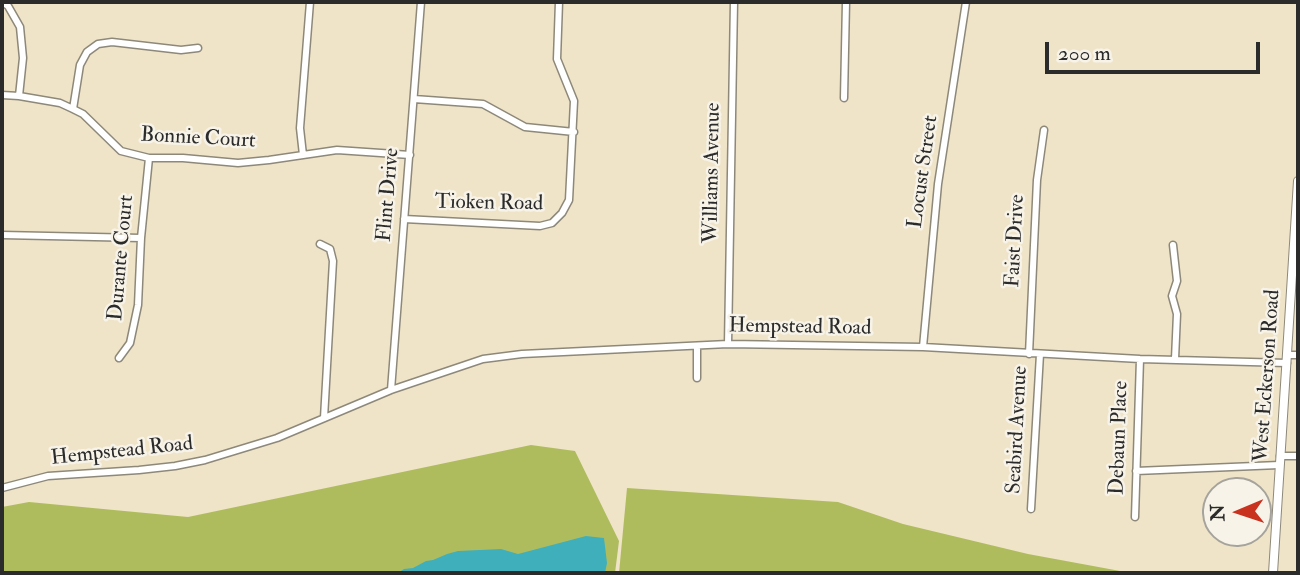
<!DOCTYPE html>
<style>
body{margin:0}
#map{position:relative;width:1300px;height:575px;overflow:hidden;background:#efe4c8;font-family:"IM FELL Double Pica",serif}
canvas{display:block}
.frame{position:absolute;inset:0;border:4px solid #2b2b2b;pointer-events:none}
.north{position:absolute;left:1202px;top:477px;width:70px;height:70px;box-sizing:border-box;background:#f7f3e8;border:2px solid #a5a39c;border-radius:50%;rotate:268deg;font-size:19px;font-weight:700;line-height:28px;text-align:center;color:#2b2b2b}
.north::after{content:'';display:block;margin:auto;width:24px;height:32px;background:#c8321e;clip-path:polygon(50% 0,100% 100%,50% 72%,0 100%)}
.scale{position:absolute;left:1045px;top:42px;width:215px;height:32px;box-sizing:border-box;border:4px solid #2b2b2b;border-top:0;padding-left:9px;font-size:21px;line-height:24px;white-space:nowrap;color:#2b2b2b;-webkit-text-stroke:5px #f7f3e8;paint-order:stroke}
</style>
<div id="map">
<canvas width="1300" height="575"></canvas>
<div class="frame"></div>
<div class="north">N</div>
<div class="scale">200 m</div>
</div>
<script>
const context = document.querySelector('canvas').getContext('2d');
context.lineJoin = 'round';
function fill(path, color) { context.fillStyle = color; context.fill(path, 'evenodd'); }
const poly = rows => new Path2D(rows.map(r => 'M' + r).join(''));
function trace(path, color, width, dash) { context.strokeStyle = color; context.lineWidth = width; context.lineCap = dash ? 'butt' : 'round'; context.setLineDash(dash || []); context.stroke(path); }
function label(font, color, halo, rows, align = 'center') {
  context.font = font + ' "IM FELL Double Pica",serif'; context.lineWidth = 5; context.setLineDash([]); context.textBaseline = 'middle'; context.strokeStyle = halo; context.fillStyle = color; for (const [text, x, y, turn = 0] of rows) {
    context.save(); context.translate(x, y); context.rotate((+turn || 0) * Math.PI / 180); context.textAlign = isNaN(turn) ? turn : align; if (halo) context.strokeText(text, 0, 0); context.fillText(text, 0, 0); context.restore();
  }
}
const green = poly([
 [531,445,575,451,619,541,615,573,2,573,2,507,29,502,188,517],
 [627,488,838,502,903,524,1028,554,1131,573,619,573]
]);
const water = poly([
 [586,536,604,538,607,563,605,573,398,573,404,569,413,568,426,561,433,560,447,554,458,551,501,549,518,554]
]);
const minor = poly([
 [2,2,8,6,20,27,23,58,19,96],
 [2,95,19,96,60,103,73,109,83,114,121,151,149,158,183,158,238,163,269,160,337,150,410,155],
 [844,98,846,2],
 [414,99,483,104,525,127,574,132],
 [73,109,80,65,87,52,98,44,112,42,181,50,198,48],
 [303,155,300,128,310,2],
 [404,219,540,226,552,223,562,213,569,200,574,101,557,59,559,2],
 [2,235,141,238],
 [320,244,330,249,333,261,324,418],
 [1173,245,1177,281,1172,296,1177,314,1175,359],
 [728,344,734,2],
 [697,347,697,378],
 [923,347,938,184,966,2],
 [1029,354,1037,180,1044,130],
 [1288,355,1298,355],
 [119,358,130,343,138,305,141,238,149,158],
 [391,390,421,2],
 [1280,456,1298,456],
 [1136,471,1279,465],
 [2,488,48,476,139,470,175,466,205,460,277,438,391,390,483,359,522,354,728,344,923,347,1140,359,1287,363],
 [1031,509,1040,354],
 [1135,517,1140,359]
]);
const tertiary = poly([
 [1273,573,1298,181]
]);
const streetNames = [
 ["Bonnie Court",198,139,3],
 ["Locust Street",924,172,-82],
 ["Williams Avenue",713,173,-89],
 ["Flint Drive",389,195,-85],
 ["Tioken Road",489,204,1],
 ["Faist Drive",1016,241,-87],
 ["Durante Court",122,258,-85],
 ["Hempstead Road",800,328,1],
 ["West Eckerson Road",1268,376,-86],
 ["Seabird Avenue",1018,430,-87],
 ["Debaun Place",1120,438,-88],
 ["Hempstead Road",122,452,-6]
];
fill(green, '#afbc5e');
fill(water, '#40afbc');
trace(minor, '#8d887a', 9);
trace(tertiary, '#8d887a', 10);
trace(minor, '#fff', 6);
trace(tertiary, '#fff', 8);
label('21px', '#2b2b2b', '#f7f3e8', streetNames);
</script>
